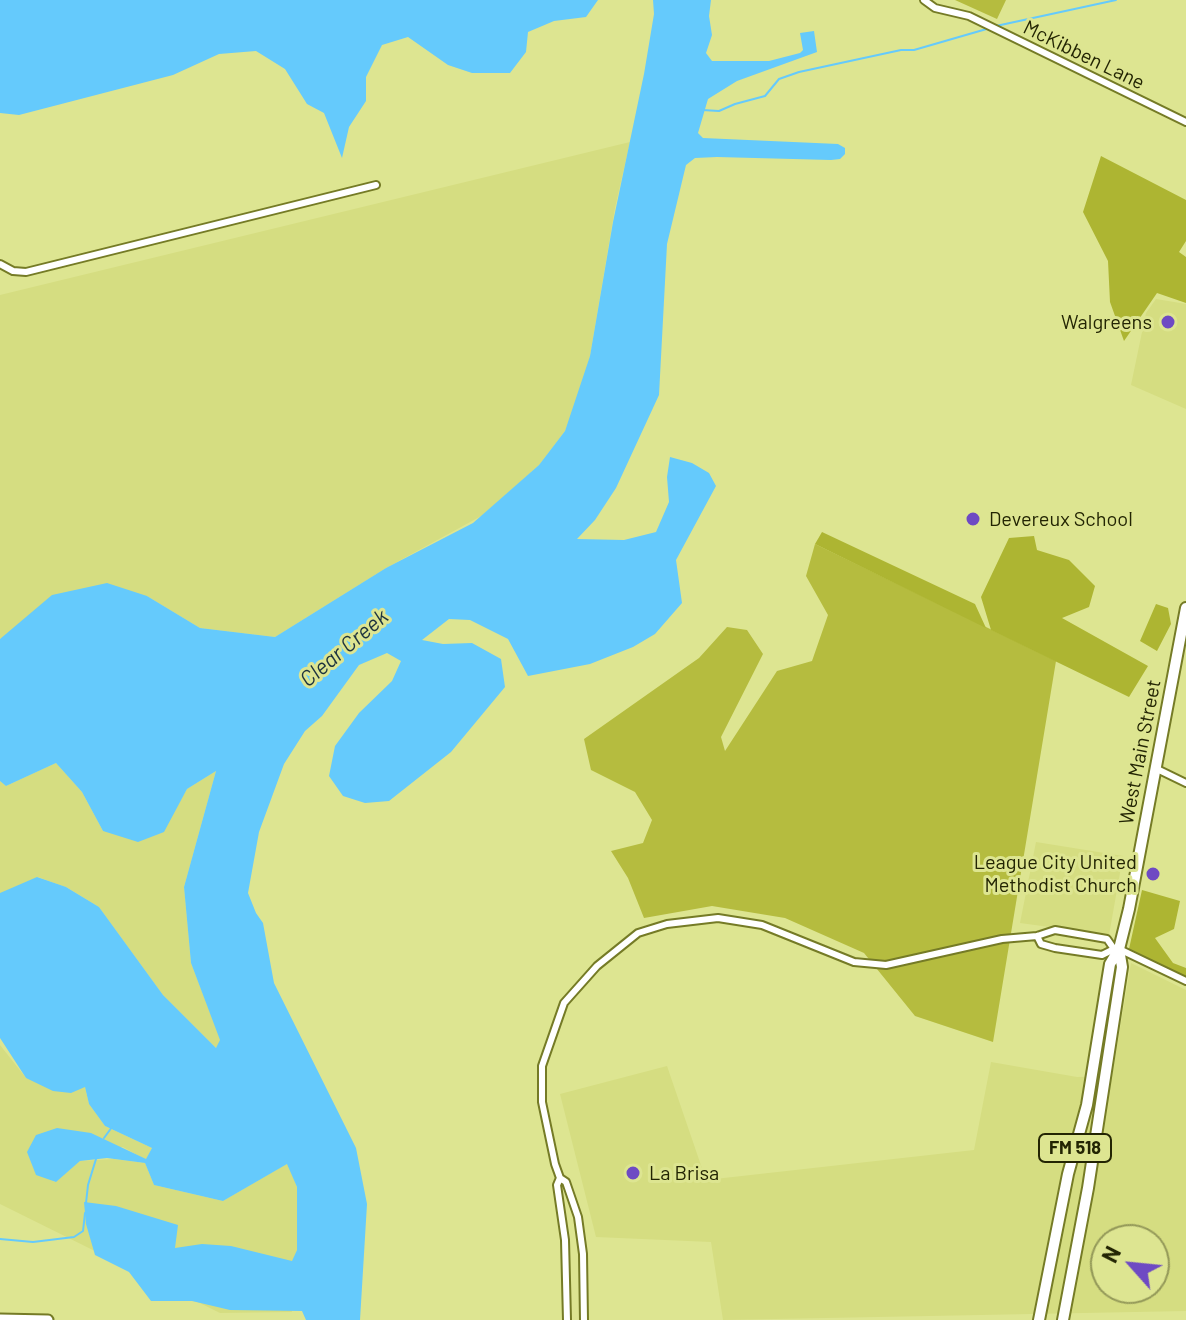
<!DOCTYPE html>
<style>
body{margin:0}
#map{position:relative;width:1186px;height:1320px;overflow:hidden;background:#dde591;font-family:Barlow,sans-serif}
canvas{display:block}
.north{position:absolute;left:1090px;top:1224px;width:80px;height:80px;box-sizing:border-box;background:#dde591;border:2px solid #939858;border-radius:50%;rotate:297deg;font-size:22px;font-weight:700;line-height:32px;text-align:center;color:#232503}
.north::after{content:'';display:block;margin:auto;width:28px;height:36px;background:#6e4ac3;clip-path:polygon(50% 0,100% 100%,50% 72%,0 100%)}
</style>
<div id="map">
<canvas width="1186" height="1320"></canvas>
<div class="north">N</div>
</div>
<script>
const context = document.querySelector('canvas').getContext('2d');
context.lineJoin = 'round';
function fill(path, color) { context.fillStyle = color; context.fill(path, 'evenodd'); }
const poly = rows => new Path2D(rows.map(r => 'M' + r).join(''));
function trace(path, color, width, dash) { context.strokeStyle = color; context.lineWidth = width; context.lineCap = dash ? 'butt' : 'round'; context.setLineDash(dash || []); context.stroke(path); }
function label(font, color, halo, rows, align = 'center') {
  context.font = font + ' Barlow,sans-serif'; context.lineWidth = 6; context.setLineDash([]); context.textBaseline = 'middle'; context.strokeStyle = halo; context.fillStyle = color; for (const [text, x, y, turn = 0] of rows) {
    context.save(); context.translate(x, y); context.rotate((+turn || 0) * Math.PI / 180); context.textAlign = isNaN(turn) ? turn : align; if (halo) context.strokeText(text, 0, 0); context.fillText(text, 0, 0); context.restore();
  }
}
const built = poly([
 [630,142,615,208,590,356,580,393,565,431,539,465,483,515,386,568,275,637,200,628,147,596,0,639,0,295],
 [1156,299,1186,304,1186,409,1131,385,1146,313],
 [56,763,82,792,103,831,161,833,187,789,216,771,184,887,191,963,221,1041,216,1048,163,995,99,907,68,888,38,877,0,894,0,781,6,786],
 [1036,842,1123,856,1109,935,1020,923],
 [1131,963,1186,990,1186,1311,723,1320,711,1242,596,1237,560,1094,667,1066,706,1180,974,1150,991,1062,1077,1077,1112,1076],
 [1106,1240,1154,1240,1154,1288,1106,1288],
 [0,1045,26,1078,85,1087,89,1104,105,1126,152,1148,146,1160,123,1147,28,1152,36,1173,55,1182,80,1161,114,1159,145,1163,154,1185,223,1201,288,1163,297,1187,298,1209,297,1250,284,1283,292,1312,220,1313,0,1204]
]);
const green = poly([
 [955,0,1006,0,997,19],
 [815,544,1056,661,993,1042,915,1016,864,953,785,918,712,906,644,918,628,878,611,851,643,843,652,820,635,792,591,770,584,739,699,658,727,627,747,630,763,654,721,737,725,751,777,671,812,661,828,615,806,576]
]);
const forest = poly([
 [1101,156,1186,200,1186,241,1179,252,1186,257,1186,303,1157,293,1124,341,1110,302,1108,261,1083,212],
 [822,532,975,604,986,628,815,544],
 [1034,536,1037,550,1069,560,1095,586,1089,607,1062,618,1148,666,1129,697,991,630,981,597,1009,538],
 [1156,604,1168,608,1171,624,1157,651,1140,641],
 [1142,890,1180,901,1174,929,1155,938,1173,963,1186,968,1186,977,1129,949]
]);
const water = poly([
 [0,0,598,0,586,17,554,21,528,32,526,52,510,73,472,73,448,65,408,37,382,45,366,77,366,101,349,127,342,158,324,113,307,104,285,69,256,51,219,54,173,75,19,115,0,113],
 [653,0,711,0,709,16,712,35,706,53,712,61,769,61,800,53,803,50,800,33,814,31,817,52,737,81,708,99,698,133,703,138,838,144,845,148,845,154,840,159,831,160,717,157,695,158,686,165,667,244,659,395,616,488,595,520,577,539,624,540,656,532,669,502,667,477,670,457,692,463,709,473,716,486,676,560,682,603,655,634,633,647,590,664,528,676,508,639,470,620,449,619,422,640,443,644,472,643,501,659,505,687,451,752,389,801,365,803,343,796,329,776,335,746,359,713,392,681,401,661,387,653,359,665,322,716,305,731,284,764,259,832,248,893,256,913,263,923,274,983,356,1148,367,1204,360,1320,306,1320,302,1311,230,1310,192,1301,151,1301,129,1272,95,1255,86,1224,84,1202,116,1206,178,1225,175,1248,202,1244,231,1246,292,1261,297,1250,297,1187,287,1164,223,1201,154,1185,145,1163,107,1158,80,1161,56,1182,36,1175,27,1152,36,1135,57,1128,91,1133,146,1159,152,1148,105,1126,89,1104,85,1087,71,1093,53,1091,26,1078,0,1038,0,893,37,877,66,887,99,907,163,995,216,1048,220,1040,191,963,184,887,216,771,187,789,164,832,138,842,103,831,82,792,56,763,6,786,0,781,0,639,52,595,107,583,147,596,200,628,275,637,386,568,473,523,539,465,565,431,590,356,613,222,644,74,654,14]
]);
const stream = poly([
 [996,26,1116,0],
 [702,110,719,111,735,104,765,96,779,79,799,72,901,50,914,50,990,28],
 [104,1138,112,1127],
 [86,1203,88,1185,96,1159],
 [0,1239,33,1242,74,1237,83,1231,85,1213]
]);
const minor = poly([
 [924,0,935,8,969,16,1186,122],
 [0,264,13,271,26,272,376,185],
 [1155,768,1186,783],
 [1037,936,1041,944,1055,948,1102,955,1114,949,1119,949,1186,981],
 [560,1178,557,1185,565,1240,567,1320],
 [584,1320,583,1254,578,1217,566,1182,560,1178,555,1164,542,1102,542,1066,564,1003,597,966,638,933,667,924,718,918,762,925,854,962,886,965,1002,939,1037,936,1055,930,1107,939,1114,949]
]);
const secondary = poly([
 [0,1319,48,1320]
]);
const primary = poly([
 [1039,1320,1068,1174,1087,1105,1110,964,1119,949,1129,909,1186,608],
 [1063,1320,1088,1188,1122,967,1119,949]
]);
const markers = [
 [1168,322,8,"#6e4ac3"],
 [973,519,8,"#6e4ac3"],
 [1153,874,8,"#6e4ac3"],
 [633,1173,8,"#6e4ac3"]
];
const shields = [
 [1075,1148,72]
];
const shieldNames = [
 ["FM 518",1075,1148]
];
const streetNames = [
 ["McKibben Lane",1084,55,26],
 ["West Main Street",1140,752,-79]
];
const poiNames = [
 ["Walgreens",1152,322],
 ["Devereux School",989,519,"left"],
 ["League City United",1137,862],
 ["Methodist Church",1137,885],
 ["La Brisa",649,1173,"left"]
];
const waterNames = [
 ["Clear Creek",344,648,-40]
];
fill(built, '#d5dd81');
fill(green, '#b5bc3f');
fill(forest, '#adb532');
fill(water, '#65cafc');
trace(stream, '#65cafc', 2);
trace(minor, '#757b26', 10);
trace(secondary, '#757b26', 13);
trace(primary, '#757b26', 14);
trace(minor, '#fff', 6);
trace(secondary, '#fff', 9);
trace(primary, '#fff', 10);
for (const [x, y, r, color] of markers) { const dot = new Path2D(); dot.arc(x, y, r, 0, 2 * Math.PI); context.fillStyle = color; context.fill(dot); trace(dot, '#dde591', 3); }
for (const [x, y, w] of shields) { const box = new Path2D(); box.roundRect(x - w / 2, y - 14, w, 28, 6); context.fillStyle = '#dde591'; context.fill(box); trace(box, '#232503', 2); }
label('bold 18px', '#232503', null, shieldNames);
label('20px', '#232503', '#dde591', streetNames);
label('20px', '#232503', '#dde591', poiNames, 'right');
label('italic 22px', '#1d333f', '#dde591', waterNames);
</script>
